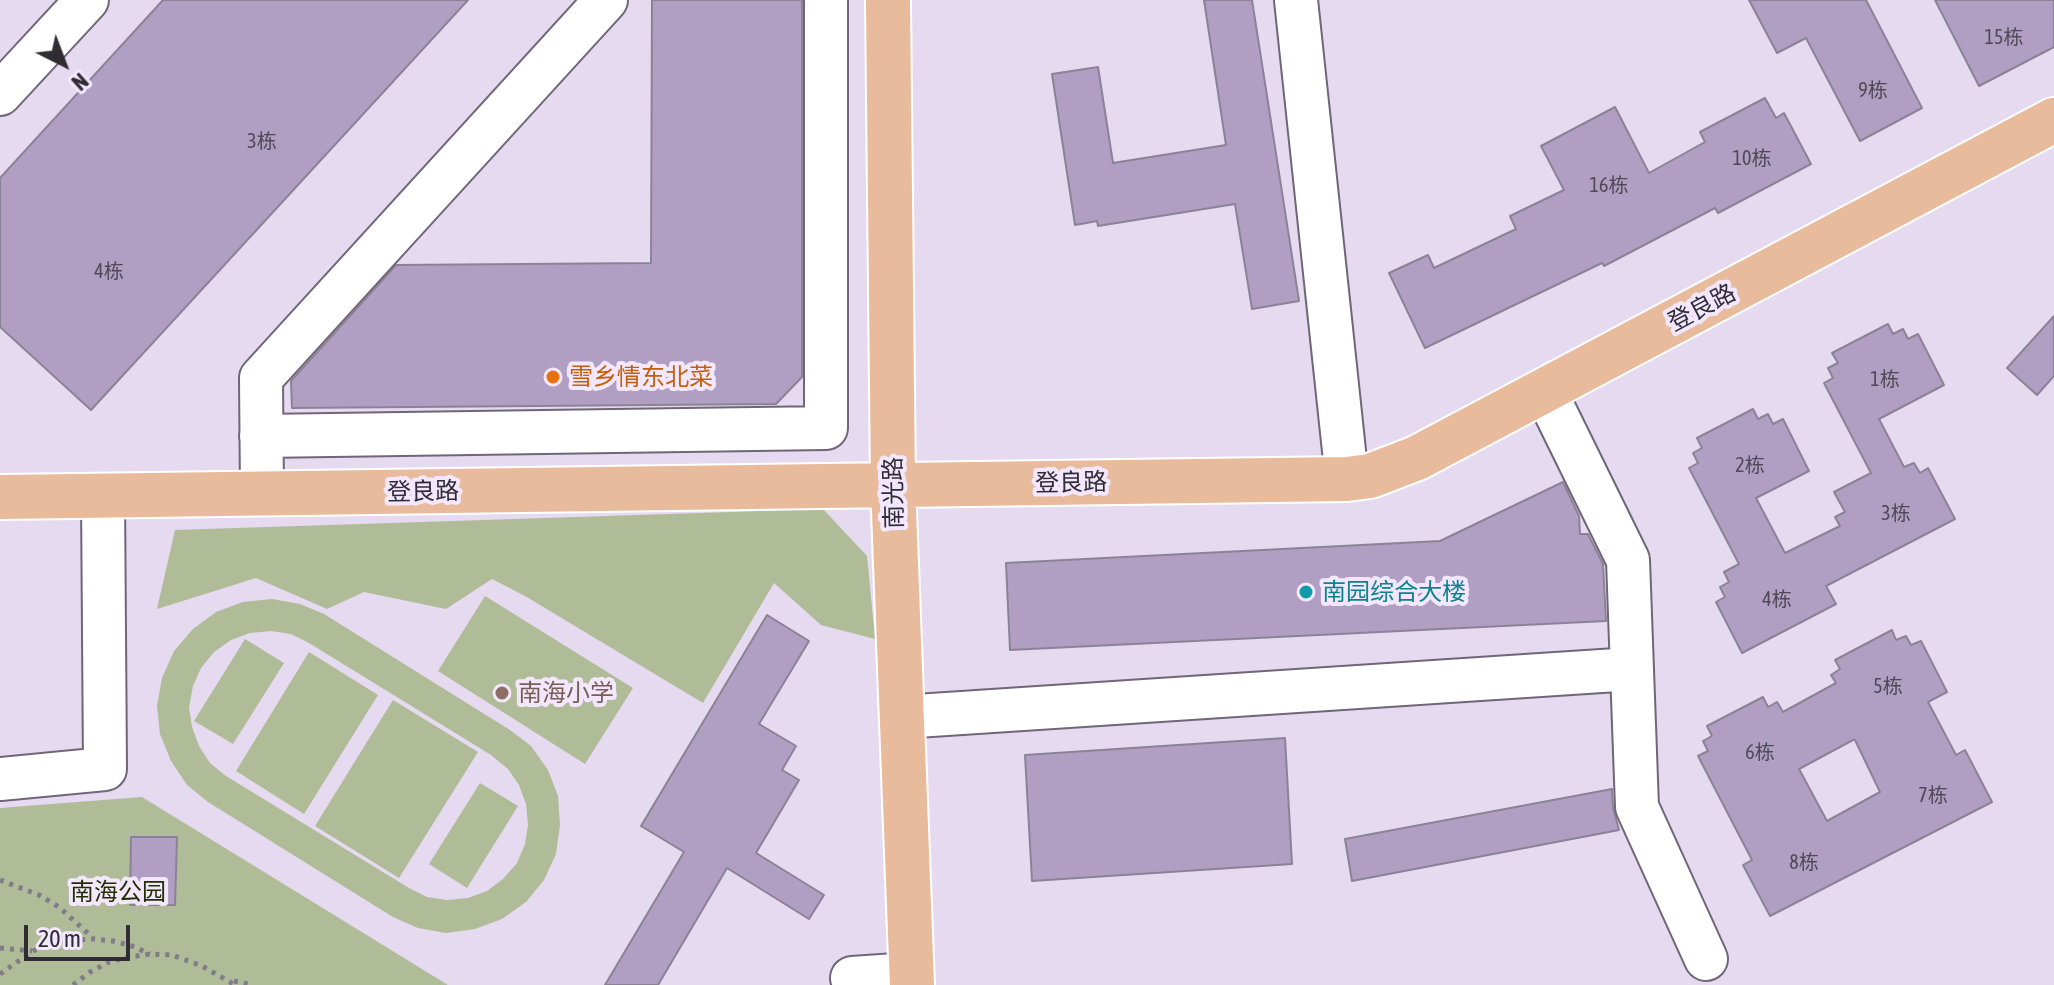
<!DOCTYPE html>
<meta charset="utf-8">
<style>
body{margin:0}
#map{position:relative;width:2054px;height:985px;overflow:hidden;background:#e5daef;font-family:"Asap Condensed",sans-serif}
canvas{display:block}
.north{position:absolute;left:24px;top:24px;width:80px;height:80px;-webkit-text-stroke:6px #f2e7fd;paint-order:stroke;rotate:138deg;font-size:22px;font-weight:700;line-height:32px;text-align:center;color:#302c34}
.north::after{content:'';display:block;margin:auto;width:28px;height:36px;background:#302c34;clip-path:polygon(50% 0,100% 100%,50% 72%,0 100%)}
.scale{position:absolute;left:24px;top:925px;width:106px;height:36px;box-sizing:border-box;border:4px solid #302c34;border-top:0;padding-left:10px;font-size:24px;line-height:28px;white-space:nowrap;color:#302c34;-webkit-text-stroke:6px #f2e7fd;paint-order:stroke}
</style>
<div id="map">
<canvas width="2054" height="985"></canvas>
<div class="north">N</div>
<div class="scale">20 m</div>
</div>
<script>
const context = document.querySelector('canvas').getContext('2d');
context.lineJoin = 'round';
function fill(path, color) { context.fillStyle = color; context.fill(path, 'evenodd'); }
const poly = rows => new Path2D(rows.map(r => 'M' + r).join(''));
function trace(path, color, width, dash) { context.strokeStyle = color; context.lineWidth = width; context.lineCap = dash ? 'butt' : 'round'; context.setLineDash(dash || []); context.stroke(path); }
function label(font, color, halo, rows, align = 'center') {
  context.font = font + ' "Asap Condensed","Noto Sans SC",sans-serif'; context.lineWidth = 8; context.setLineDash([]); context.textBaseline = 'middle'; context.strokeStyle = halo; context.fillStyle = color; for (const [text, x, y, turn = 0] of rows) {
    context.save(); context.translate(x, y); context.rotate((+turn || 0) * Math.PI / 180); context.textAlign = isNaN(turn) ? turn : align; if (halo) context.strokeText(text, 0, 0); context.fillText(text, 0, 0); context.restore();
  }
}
const green = poly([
 [823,509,867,556,875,639,821,625,774,583,703,703,525,596,492,579,446,609,364,592,327,609,256,578,157,609,175,530],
 [485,596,633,688,585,764,438,671],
 [272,599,300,604,324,614,510,730,531,746,548,770,558,796,560,825,556,854,544,880,526,902,502,919,475,929,446,933,418,928,393,917,208,802,187,785,171,761,160,734,157,706,162,678,174,651,193,629,216,612,243,602],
 [271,631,291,634,309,643,491,755,508,769,519,785,526,804,528,825,525,844,517,863,503,879,487,891,468,898,447,900,427,897,409,888,226,776,210,763,199,746,192,727,189,707,193,686,201,668,214,652,231,640,250,633],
 [245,639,284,663,233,744,194,721],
 [309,652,378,695,304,814,236,771],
 [393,700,478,752,399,878,315,826],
 [480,783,518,806,467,888,429,864],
 [142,797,448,985,0,985,0,808]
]);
const building = poly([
 [163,0,468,0,91,410,0,327,0,178,163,0],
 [652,0,802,0,802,377,776,404,292,408,291,381,396,265,651,263,652,0],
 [1204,0,1252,0,1299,301,1252,309,1235,204,1098,226,1097,221,1075,225,1052,74,1098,67,1113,163,1226,145,1204,0],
 [1749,0,1866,0,1922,108,1860,141,1806,38,1777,53,1749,0],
 [1935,0,2054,0,2054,47,1979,86,1935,0],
 [1765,98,1776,118,1784,113,1811,164,1718,213,1715,208,1604,266,1602,263,1425,348,1389,273,1428,255,1434,268,1516,229,1510,216,1564,190,1541,146,1615,107,1649,173,1705,142,1700,132,1765,98],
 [2054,316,2054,376,2037,395,2007,368,2054,316],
 [1888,324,1893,334,1903,329,1908,339,1918,334,1944,385,1879,419,1904,467,1914,463,1920,473,1928,468,1955,519,1826,586,1836,604,1742,653,1716,602,1725,597,1720,587,1729,582,1724,572,1739,564,1689,468,1698,463,1693,453,1702,448,1697,438,1753,409,1758,419,1768,414,1773,424,1783,419,1809,471,1756,498,1785,553,1840,526,1835,517,1845,512,1834,492,1871,473,1824,383,1833,378,1828,368,1838,363,1832,353,1888,324],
 [1563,482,1579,516,1580,534,1588,534,1603,564,1606,621,1010,650,1006,563,1440,541,1563,482],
 [767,615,809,641,759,724,796,746,782,770,799,780,756,853,824,895,809,919,727,868,658,985,605,985,684,852,641,826,767,615],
 [1892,630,1896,640,1906,636,1911,645,1921,641,1947,692,1928,702,1956,755,1965,750,1992,802,1770,916,1743,865,1752,860,1698,756,1708,751,1703,741,1712,736,1707,726,1763,697,1768,707,1777,702,1783,712,1836,683,1831,675,1840,669,1835,660,1892,630],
 [1853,740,1855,740,1880,792,1827,821,1799,769,1853,740],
 [1285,738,1292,864,1032,881,1025,755,1285,738],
 [1612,789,1613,808,1619,830,1352,881,1345,839,1612,789],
 [131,837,177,837,175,905,130,905,131,837]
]);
const path = poly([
 [0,880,39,895,59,907,93,938],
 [0,948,32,951],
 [0,974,33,951,52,944,73,940,93,939,113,941,132,946,150,954],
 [234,981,252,985],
 [73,985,90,972,109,962,129,957,151,954,172,955,202,966,235,985]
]);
const minor = poly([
 [1296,0,1347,479],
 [0,94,87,0],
 [1545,391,1628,560,1637,807,1706,959],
 [261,436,826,428,826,0],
 [262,494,261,378,606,0],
 [901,717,1632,669],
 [0,779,105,769,103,496],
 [852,978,911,974]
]);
const major = poly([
 [888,0,893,485,912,985],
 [0,497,1347,479,1370,476,1417,458,2054,120]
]);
const markers = [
 [553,377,8,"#e8710a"],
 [1306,592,8,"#0f9aa8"],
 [502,693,8,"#8d6e63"]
];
const numberNames = [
 ["15栋",2004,38],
 ["9栋",1873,91],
 ["3栋",262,142],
 ["10栋",1752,159],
 ["16栋",1609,186],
 ["4栋",109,272],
 ["1栋",1885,380],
 ["2栋",1750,466],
 ["3栋",1896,514],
 ["4栋",1777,600],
 ["5栋",1888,687],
 ["6栋",1760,753],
 ["7栋",1933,796],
 ["8栋",1804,863]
];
const streetNames = [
 ["登良路",1702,308,-28],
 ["登良路",1071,483,-1],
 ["登良路",423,492,-1],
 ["南光路",894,493,-91]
];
const foodNames = [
 ["雪乡情东北菜",569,377]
];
const cultureNames = [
 ["南园综合大楼",1322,592]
];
const educationNames = [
 ["南海小学",518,693]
];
const parkNames = [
 ["南海公园",118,892]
];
fill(green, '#afbc97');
fill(building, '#b19fc3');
trace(building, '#8c8296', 2);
trace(minor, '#6f6678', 46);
trace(major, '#fff', 48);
trace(path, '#827b89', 5, [4, 6]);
trace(minor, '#fff', 42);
trace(major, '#e8bb9c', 44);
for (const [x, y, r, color] of markers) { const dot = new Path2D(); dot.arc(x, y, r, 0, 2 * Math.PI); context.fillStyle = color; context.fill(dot); trace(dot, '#f2e7fd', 3); }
label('20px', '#504958', null, numberNames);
label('24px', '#302c34', '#f2e7fd', streetNames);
label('24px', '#c56008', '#f2e7fd', foodNames, 'left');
label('24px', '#0d838f', '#f2e7fd', cultureNames, 'left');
label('24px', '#785e54', '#f2e7fd', educationNames, 'left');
label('24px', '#242f01', '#f2e7fd', parkNames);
</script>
